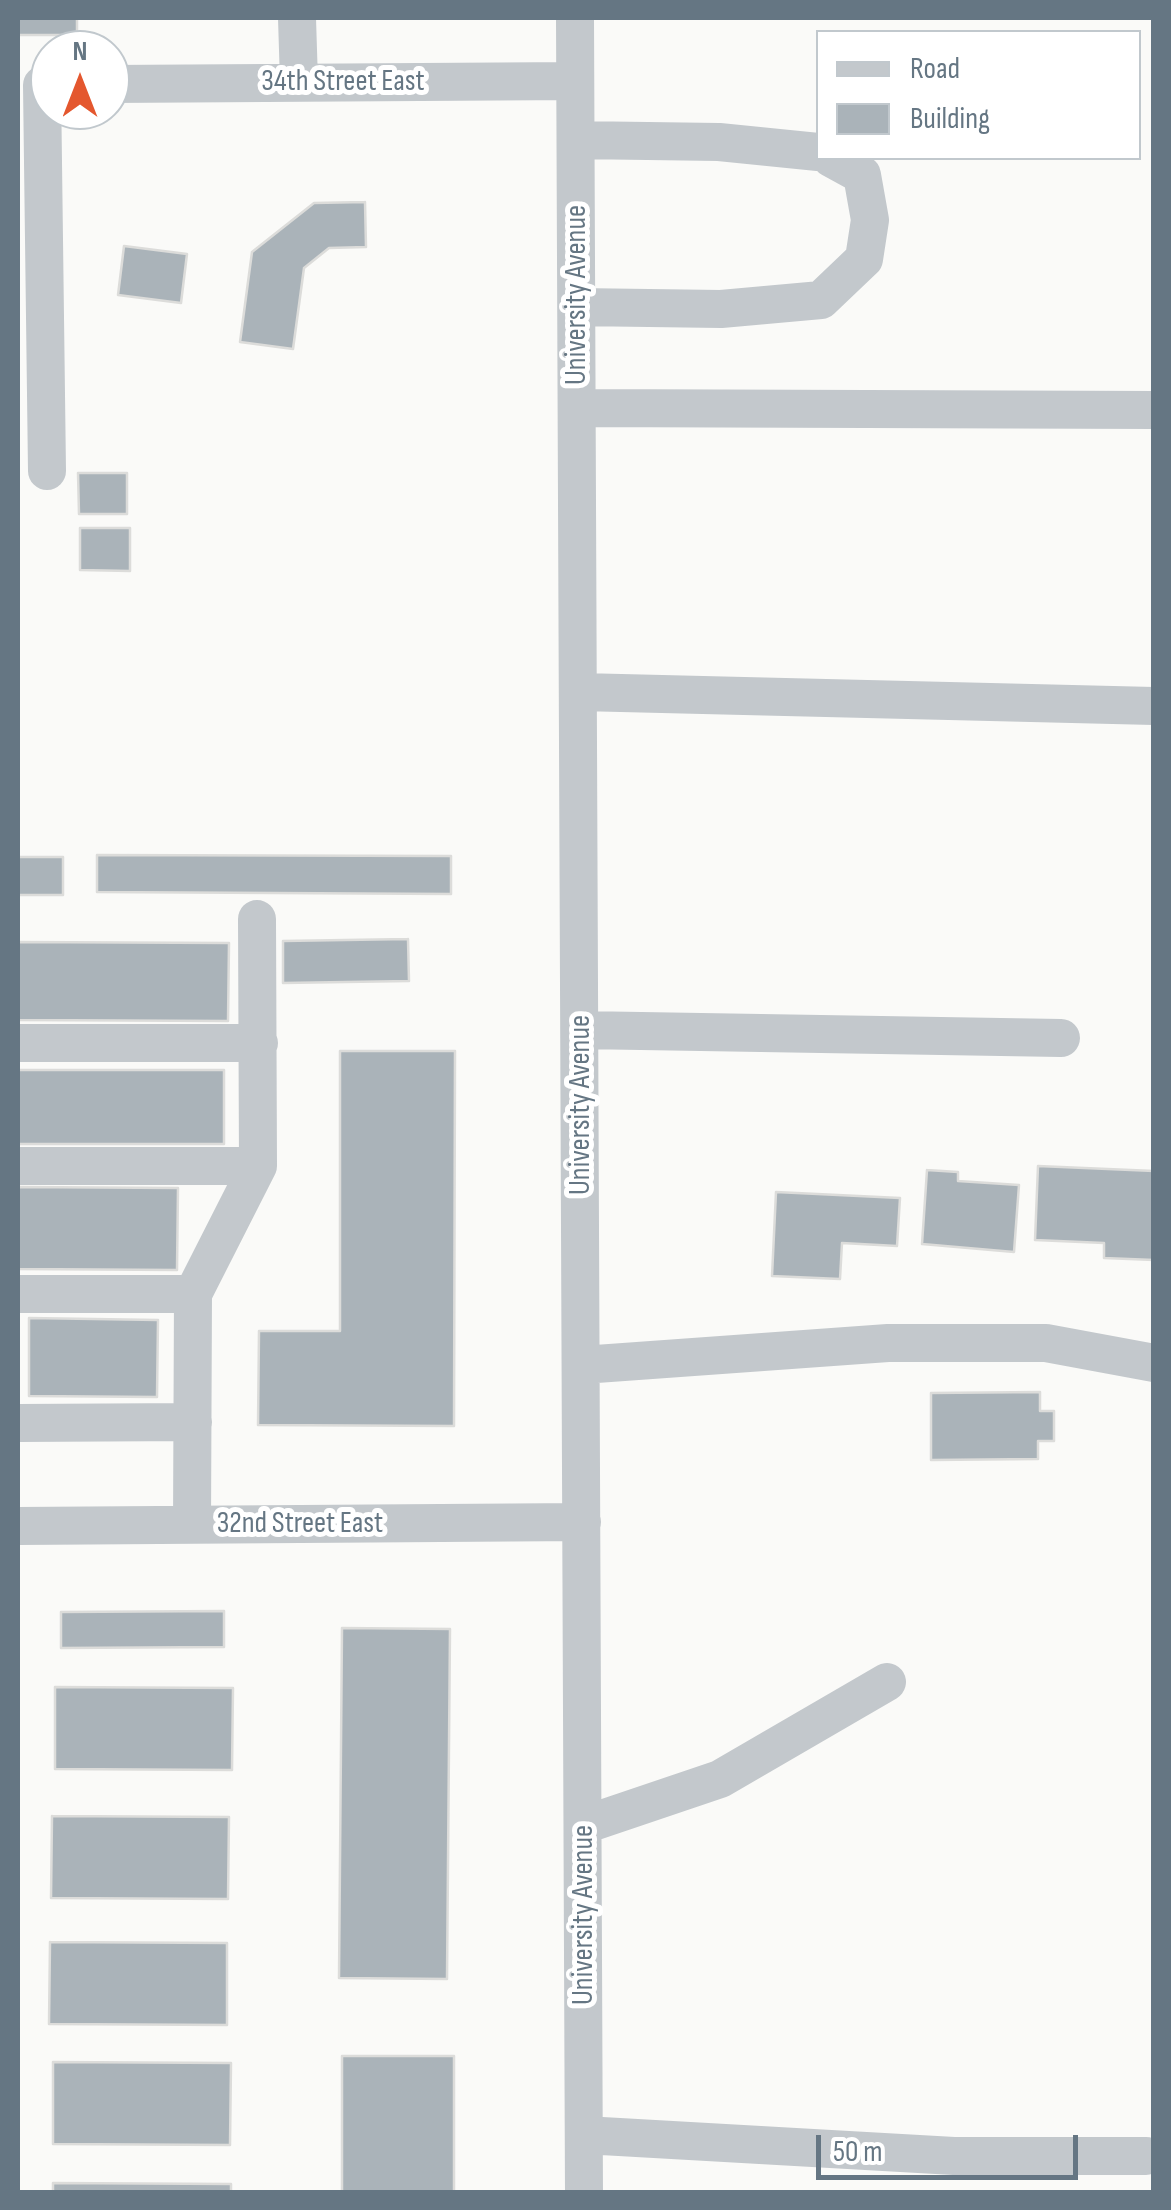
<!DOCTYPE html>
<style>
body{margin:0}
#map{position:relative;width:1171px;height:2210px;overflow:hidden;background:#fafaf8;font-family:"Sofia Sans Condensed",sans-serif}
canvas{display:block}
.frame{position:absolute;inset:0;border:20px solid #657683;pointer-events:none}
.legend{position:absolute;left:816px;top:30px;width:325px;height:130px;box-sizing:border-box;background:#fff;border:2px solid #c1c8cd;margin:0;padding:12px 18px;list-style:none;font-size:30px;color:#657683}
.legend li{display:flex;align-items:center;gap:20px;height:50px}
.legend b{width:50px;border:2px solid #c1c8cd}
.north{position:absolute;left:30px;top:30px;width:100px;height:100px;box-sizing:border-box;background:#fff;border:2px solid #c1c8cd;border-radius:50%;rotate:0deg;font-size:28px;font-weight:700;line-height:40px;text-align:center;color:#657683}
.north::after{content:'';display:block;margin:auto;width:35px;height:45px;background:#e4572e;clip-path:polygon(50% 0,100% 100%,50% 72%,0 100%)}
.scale{position:absolute;left:816px;top:2135px;width:262px;height:45px;box-sizing:border-box;border:5px solid #657683;border-top:0;padding-left:12px;font-size:30px;line-height:35px;white-space:nowrap;color:#657683;-webkit-text-stroke:8px #fff;paint-order:stroke}
</style>
<div id="map">
<canvas width="1171" height="2210"></canvas>
<div class="frame"></div>
<ul class="legend">
<li><b style="height:12px;background:#c3c8cc"></b>Road</li>
<li><b style="height:28px;background:#aab3b9"></b>Building</li>
</ul>
<div class="north">N</div>
<div class="scale">50 m</div>
</div>
<script>
const context = document.querySelector('canvas').getContext('2d');
context.lineJoin = 'round';
function fill(path, color) { context.fillStyle = color; context.fill(path, 'evenodd'); }
const poly = rows => new Path2D(rows.map(r => 'M' + r).join(''));
function trace(path, color, width, dash) { context.strokeStyle = color; context.lineWidth = width; context.lineCap = dash ? 'butt' : 'round'; context.setLineDash(dash || []); context.stroke(path); }
function label(font, color, halo, rows, align = 'center') {
  context.font = font + ' "Sofia Sans Condensed",sans-serif'; context.lineWidth = 10; context.setLineDash([]); context.textBaseline = 'middle'; context.strokeStyle = halo; context.fillStyle = color; for (const [text, x, y, turn = 0] of rows) {
    context.save(); context.translate(x, y); context.rotate((+turn || 0) * Math.PI / 180); context.textAlign = isNaN(turn) ? turn : align; if (halo) context.strokeText(text, 0, 0); context.fillText(text, 0, 0); context.restore();
  }
}
const building = poly([
 [18,18,77,18,77,35,18,35,18,18],
 [365,202,366,247,329,248,304,268,293,349,240,342,252,252,314,203,365,202],
 [124,246,187,254,181,303,118,295,124,246],
 [78,473,127,473,127,514,79,514,78,473],
 [80,528,130,528,130,571,80,570,80,528],
 [97,855,451,856,451,894,97,892,97,855],
 [18,857,63,857,63,895,18,895,18,857],
 [408,939,409,981,283,983,283,941,408,939],
 [18,942,229,943,228,1021,18,1020,18,942],
 [340,1051,455,1051,454,1426,258,1425,259,1331,340,1331,340,1051],
 [18,1070,224,1070,224,1144,18,1144,18,1070],
 [1038,1166,1154,1171,1154,1260,1104,1258,1104,1243,1035,1240,1038,1166],
 [927,1170,958,1172,958,1181,1019,1185,1014,1252,922,1244,927,1170],
 [18,1187,178,1188,177,1270,18,1269,18,1187],
 [776,1192,900,1198,897,1246,842,1243,840,1279,772,1276,776,1192],
 [29,1318,158,1320,157,1397,29,1396,29,1318],
 [1040,1392,1040,1411,1054,1411,1054,1441,1038,1441,1038,1459,931,1460,931,1393,1040,1392],
 [224,1611,224,1647,61,1648,61,1612,224,1611],
 [342,1628,450,1629,447,1979,339,1978,342,1628],
 [55,1687,233,1688,232,1770,55,1769,55,1687],
 [52,1816,229,1817,228,1899,51,1898,52,1816],
 [50,1942,227,1943,227,2025,49,2024,50,1942],
 [342,2056,454,2056,454,2192,342,2192,342,2056],
 [53,2062,231,2063,230,2145,53,2144,53,2062],
 [53,2183,231,2184,231,2192,53,2192,53,2183]
]);
const minor = poly([
 [297,18,299,82],
 [575,18,584,2192],
 [110,84,575,81],
 [42,85,47,471],
 [576,140,719,142,818,152],
 [577,307,721,309,821,300,864,259,870,220,862,175,831,158],
 [578,408,1154,410],
 [580,692,1154,706],
 [581,1030,1061,1038],
 [18,1043,259,1043],
 [18,1166,258,1166],
 [18,1294,193,1294],
 [582,1365,888,1343,1046,1343,1154,1363],
 [18,1423,193,1422],
 [192,1525,193,1294,258,1166,257,919],
 [18,1526,582,1522],
 [584,1825,720,1779,887,1682],
 [584,2135,954,2156,1146,2156]
]);
const streetNames = [
 ["34th Street East",343,82],
 ["University Avenue",577,295,-90],
 ["University Avenue",581,1105,-90],
 ["32nd Street East",300,1524],
 ["University Avenue",584,1915,-90]
];
fill(building, '#aab3b9');
trace(building, '#dcdcda', 2.5);
trace(minor, '#c3c8cc', 38);
label('30px', '#657683', '#fff', streetNames);
</script>
